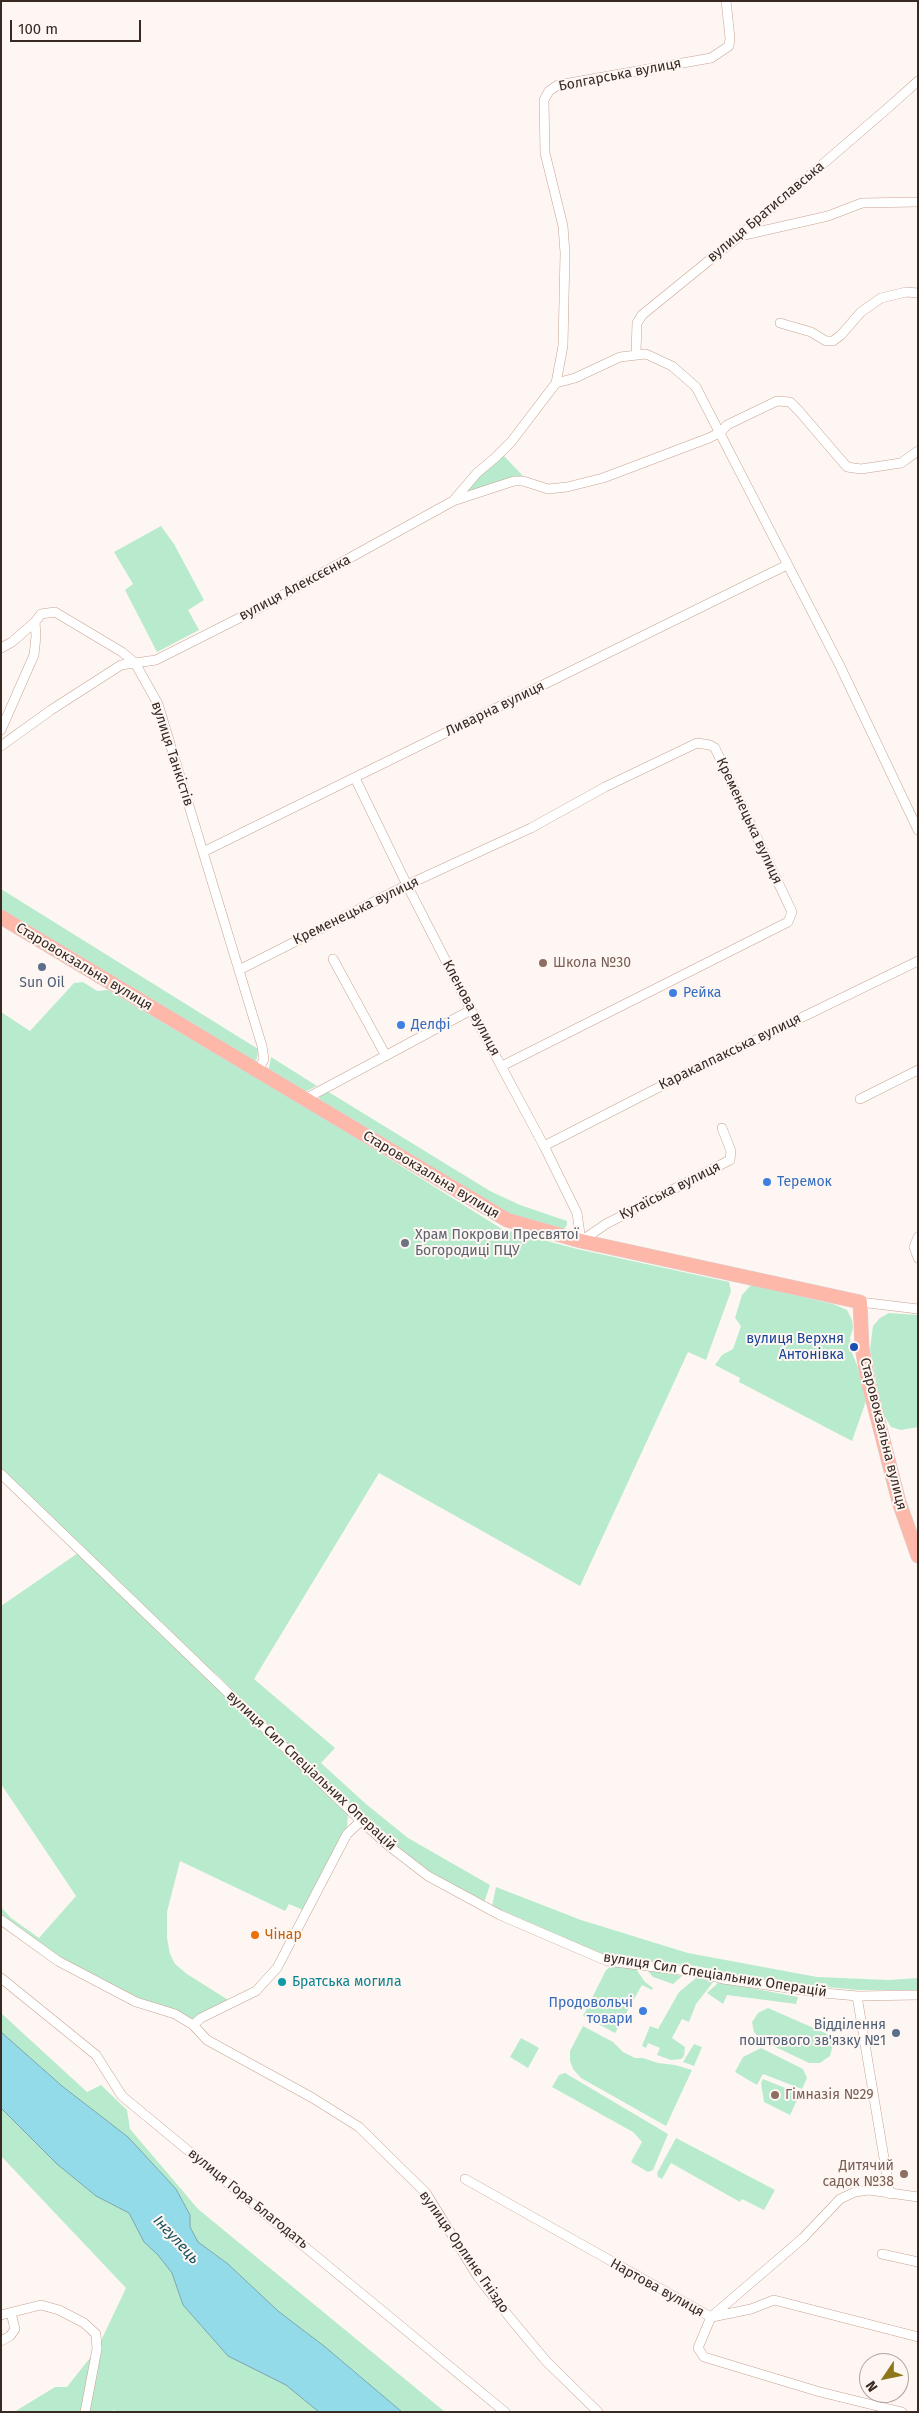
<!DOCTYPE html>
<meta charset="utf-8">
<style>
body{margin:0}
#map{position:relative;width:919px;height:2413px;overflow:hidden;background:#fef6f2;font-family:"Fira Sans",sans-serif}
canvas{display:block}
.frame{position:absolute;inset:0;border:2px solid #382a23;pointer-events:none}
.north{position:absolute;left:859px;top:2353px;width:50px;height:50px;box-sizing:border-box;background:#fef6f2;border:1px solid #afa49f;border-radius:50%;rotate:236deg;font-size:14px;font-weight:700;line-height:20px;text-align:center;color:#382a23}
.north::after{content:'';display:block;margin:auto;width:18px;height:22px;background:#8e761b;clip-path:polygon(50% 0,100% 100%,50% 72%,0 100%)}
.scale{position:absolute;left:10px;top:20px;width:131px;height:22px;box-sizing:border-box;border:2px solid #382a23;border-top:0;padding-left:6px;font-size:15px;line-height:18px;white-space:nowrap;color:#382a23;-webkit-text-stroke:4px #fef6f2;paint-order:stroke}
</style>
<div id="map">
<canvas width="919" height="2413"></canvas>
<div class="frame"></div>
<div class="north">N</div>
<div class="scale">100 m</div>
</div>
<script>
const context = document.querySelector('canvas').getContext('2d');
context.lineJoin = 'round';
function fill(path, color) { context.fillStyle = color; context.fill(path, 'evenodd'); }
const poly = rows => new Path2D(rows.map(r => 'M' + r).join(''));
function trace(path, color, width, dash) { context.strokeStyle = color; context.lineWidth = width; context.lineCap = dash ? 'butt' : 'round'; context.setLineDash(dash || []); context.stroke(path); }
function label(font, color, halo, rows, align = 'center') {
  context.font = font + ' "Fira Sans",sans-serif'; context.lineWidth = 4; context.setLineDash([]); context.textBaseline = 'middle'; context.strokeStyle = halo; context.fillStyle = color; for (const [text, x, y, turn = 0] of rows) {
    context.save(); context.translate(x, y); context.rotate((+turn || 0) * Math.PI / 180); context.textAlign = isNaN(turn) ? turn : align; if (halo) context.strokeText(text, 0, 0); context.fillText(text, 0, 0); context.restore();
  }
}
const green = poly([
 [503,455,524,477,500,481,468,494,464,490],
 [161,526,174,544,204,600,188,610,199,630,157,652,125,590,133,584,114,552],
 [1,889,258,1049,257,1059,254,1061,1,910],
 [83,982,97,991,108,990,329,1121,502,1229,577,1249,729,1282,731,1291,706,1360,688,1352,580,1586,379,1473,254,1679,335,1748,321,1763,366,1804,408,1838,490,1885,484,1903,430,1873,390,1843,215,1673,212,1677,1,1474,1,1012,30,1031,74,983],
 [271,1057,317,1086,304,1092,272,1074,269,1068],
 [327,1091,490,1191,520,1205,567,1221,567,1225,564,1229,517,1219,319,1101,320,1095],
 [751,1285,833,1304,847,1310,852,1320,853,1328,850,1338,852,1353,859,1370,866,1401,852,1441,739,1382,740,1378,715,1365,722,1355,733,1349,741,1326,735,1318,742,1295],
 [889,1313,918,1315,918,1427,901,1430,891,1427,882,1412,870,1349,873,1326,880,1318],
 [78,1553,340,1804,348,1815,347,1827,303,1910,289,1904,285,1911,180,1861,167,1912,167,1938,170,1954,175,1964,187,1974,233,2003,193,2025,113,1991,1,1920,1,1907,11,1918,39,1938,76,1896,1,1784,1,1606],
 [496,1887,581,1920,688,1953,817,1977,889,1980,918,1978,918,1990,858,1990,764,1981,696,1966,609,1957,492,1906],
 [614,1965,636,1969,645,1982,653,1988,652,1990,642,1985,615,2033,583,2016,606,1970],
 [646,1969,682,1976,673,1984,653,1977],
 [696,1978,714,1981,696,2004,689,2022,682,2019,672,2038,685,2047,684,2056,681,2059,671,2060,657,2055,660,2048,648,2043,646,2048,642,2046,650,2026,658,2029,679,1992],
 [719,1982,798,1997,796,2004,727,1995,723,2004,707,1993],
 [768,2008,825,2033,831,2037,833,2045,830,2056,820,2063,809,2063,761,2040,754,2032,752,2022,758,2013],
 [1,2013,87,2092,101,2085,127,2110,130,2129,198,2209,445,2412,402,2412,324,2346,278,2311,228,2264,198,2242,190,2227,190,2215,176,2189,128,2137,62,2086,1,2032],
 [583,2026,613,2042,623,2052,635,2058,643,2058,658,2063,675,2065,692,2070,666,2126,581,2078,573,2069,570,2061,570,2051],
 [521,2038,539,2048,528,2068,510,2057],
 [694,2044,702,2047,694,2066,683,2062],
 [761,2048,803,2069,807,2078,802,2089,763,2074,757,2085,735,2072,743,2057],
 [565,2073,668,2134,653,2170,648,2172,631,2162,642,2142,633,2132,552,2087,559,2075],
 [763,2079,800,2094,790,2115,764,2102,761,2083],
 [1,2108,57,2164,96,2196,129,2213,144,2242,158,2255,172,2273,183,2305,228,2356,286,2385,319,2412,117,2412,114,2410,112,2412,14,2412,55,2387,67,2387,97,2349,126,2288,1,2156],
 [676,2138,775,2190,764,2210,742,2199,740,2202,671,2163,662,2179,658,2177,657,2173]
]);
const water = poly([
 [1,2032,62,2086,128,2137,176,2189,190,2215,190,2227,198,2242,228,2264,278,2311,324,2346,402,2412,319,2412,286,2385,228,2356,183,2305,172,2273,158,2255,144,2242,129,2213,96,2196,57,2164,1,2108,1,2032]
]);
const street = poly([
 [740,236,828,216,862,203,918,202],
 [780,323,811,332,826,341,833,341,841,335,861,312,881,298,906,292,918,293],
 [636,353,637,323,642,315,738,237,889,107,918,81],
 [556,383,575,378,620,357,646,354,672,366,696,387,840,666,918,830],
 [453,501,514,481,523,481,548,489,567,487,603,478,709,438,721,432,727,425,777,401,790,402,799,411,847,467,861,469,901,463,918,451],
 [1,648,12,642,35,622],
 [1,730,34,655,36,636,35,622,41,614,55,612,122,652,135,663,158,704,262,1046,264,1059,258,1071],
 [1,746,51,710,121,665,156,660,259,608,453,501,477,473,496,457,511,442,556,383,563,346,565,253,563,226,545,153,544,100,549,91,558,85,711,58,729,46,730,38,726,1],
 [355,778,407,885,471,1010,544,1146,577,1213,581,1241,606,1224,730,1160,731,1151,722,1128],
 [203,852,787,565],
 [333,959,386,1056],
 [239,970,407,885,531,828,605,787,697,743,710,745,715,748,792,912,788,922,502,1066],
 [305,1099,471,1010],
 [860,1099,918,1070],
 [544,1146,673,1080,918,961],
 [918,1237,914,1247,918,1258],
 [860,1302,918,1309],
 [1,1474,361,1821,389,1846,428,1876,500,1915,607,1961,695,1972,723,1979,824,1993,857,1996,918,1995],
 [1,1920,58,1961,136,2002,175,2014,193,2025,207,2040,311,2097,359,2127,426,2193,478,2277,511,2319,546,2361,598,2412],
 [1,1978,96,2055,122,2096,505,2412],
 [857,1996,890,2194],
 [193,2025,201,2018,256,1991,277,1968,347,1834,361,1821],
 [465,2179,711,2317,698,2348,704,2357,820,2392,902,2412],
 [882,2254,918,2262],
 [1,2315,41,2305,59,2310,84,2323,96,2334,97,2349,85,2412],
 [711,2317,803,2238,840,2199,855,2192,869,2190,918,2197],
 [712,2317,751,2309,774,2300,918,2337],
 [1,2341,10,2336,15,2329,11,2313]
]);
const primary = poly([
 [1,917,507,1220,581,1241,860,1302,862,1348,869,1385,899,1502,918,1556]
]);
const markers = [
 [543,963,5,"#8d6e63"],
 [42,967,5,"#5c6f8a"],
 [673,993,5,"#3f7fe0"],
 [401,1025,5,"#3f7fe0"],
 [767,1182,5,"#3f7fe0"],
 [405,1243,5,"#6b7280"],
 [854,1347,5,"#1a4fb4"],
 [255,1935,5,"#e8710a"],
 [282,1982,5,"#0f9aa8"],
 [643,2011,5,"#3f7fe0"],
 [896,2033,5,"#5c6f8a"],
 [775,2095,5,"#8d6e63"],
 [904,2174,5,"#8d6e63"]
];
const streetNames = [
 ["Болгарська вулиця",620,75,-11],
 ["вулиця Братиславська",766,212,-40],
 ["вулиця Алексєєнка",295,588,-28],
 ["Ливарна вулиця",495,709,-26],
 ["вулиця Танкістів",172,754,72],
 ["Кременецька вулиця",749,821,65],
 ["Кременецька вулиця",356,911,-26],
 ["Старовокзальна вулиця",84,967,31],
 ["Кленова вулиця",471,1008,62],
 ["Каракалпакська вулиця",730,1052,-26],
 ["Старовокзальна вулиця",431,1175,31],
 ["Кутаїська вулиця",670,1191,-27],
 ["Старовокзальна вулиця",883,1434,76],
 ["вулиця Сил Спеціальних Операцій",311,1771,43],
 ["вулиця Сил Спеціальних Операцій",715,1975,9],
 ["вулиця Гора Благодать",248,2199,39],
 ["вулиця Орлине Гніздо",464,2252,55],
 ["Нартова вулиця",657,2288,29]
];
const educationNames = [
 ["Школа №30",553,963],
 ["Гімназія №29",785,2095],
 ["Дитячий",894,2166,"right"],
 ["садок №38",894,2182,"right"]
];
const serviceNames = [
 ["Sun Oil",42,983],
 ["Відділення",886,2025,"right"],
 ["поштового зв'язку №1",886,2041,"right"]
];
const shopNames = [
 ["Рейка",683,993],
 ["Делфі",411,1025],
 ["Теремок",777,1182],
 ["Продовольчі",633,2003,"right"],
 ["товари",633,2019,"right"]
];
const worshipNames = [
 ["Храм Покрови Пресвятої",415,1235],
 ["Богородиці ПЦУ",415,1251]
];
const transitNames = [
 ["вулиця Верхня",844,1339],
 ["Антонівка",844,1355]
];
const foodNames = [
 ["Чінар",265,1935]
];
const cultureNames = [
 ["Братська могила",292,1982]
];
const waterNames = [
 ["Інгулець",176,2240,47]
];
fill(green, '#b8ebcd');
fill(water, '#94dbe9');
trace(water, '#78a6ae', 1);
trace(street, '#c7a392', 10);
trace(primary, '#d7d4d3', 15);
trace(street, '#fff', 9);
trace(primary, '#fdb8aa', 14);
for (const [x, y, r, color] of markers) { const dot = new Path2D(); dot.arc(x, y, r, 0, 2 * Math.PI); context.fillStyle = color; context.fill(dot); trace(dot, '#fef6f2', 2); }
label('14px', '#382a23', '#fef6f2', streetNames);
label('14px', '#785e54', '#fef6f2', educationNames, 'left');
label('14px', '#4e5e75', '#fef6f2', serviceNames);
label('14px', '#366cbe', '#fef6f2', shopNames, 'left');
label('14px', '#5b616d', '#fef6f2', worshipNames, 'left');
label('14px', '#164399', '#fef6f2', transitNames, 'right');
label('14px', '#c56008', '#fef6f2', foodNames, 'left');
label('14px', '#0d838f', '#fef6f2', cultureNames, 'left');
label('italic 15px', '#18545f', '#fef6f2', waterNames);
</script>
